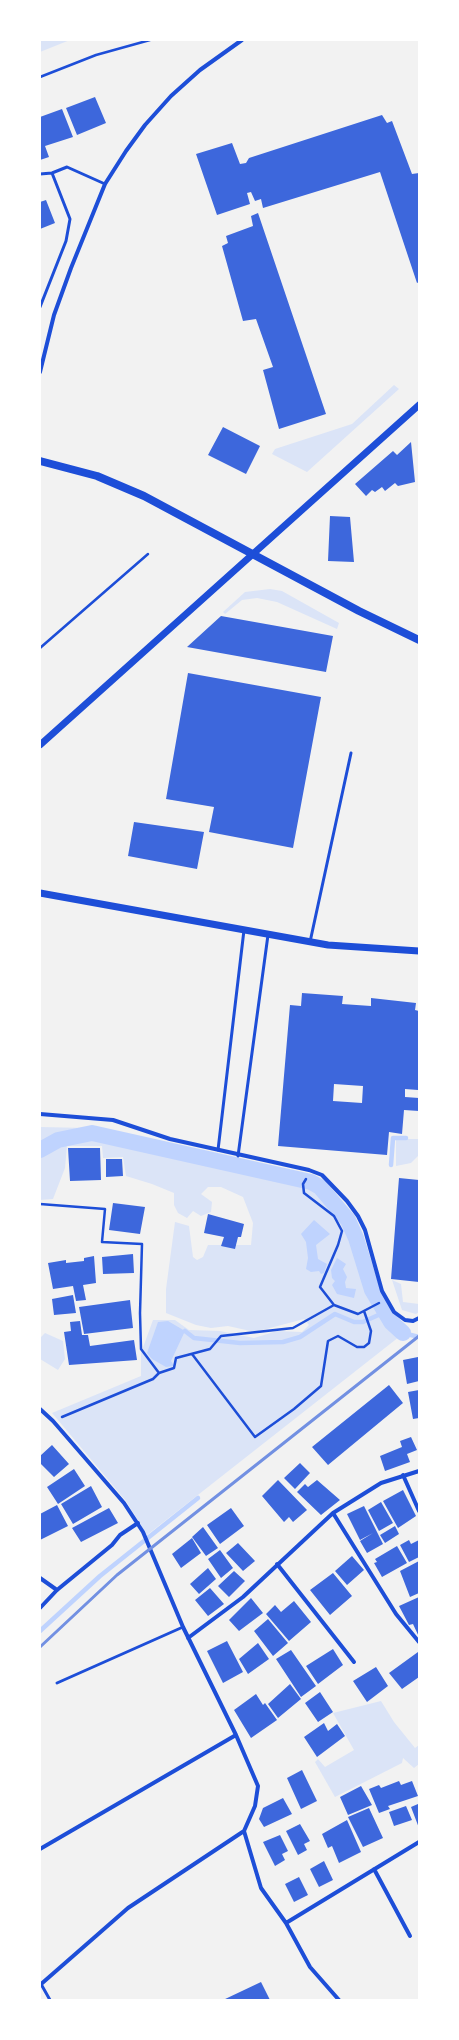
<!DOCTYPE html>
<style>
body{margin:0}
#map{position:relative;width:459px;height:2040px;overflow:hidden;background:#f2f2f2;font-family:Figtree,sans-serif}
canvas{display:block}
.frame{position:absolute;inset:0;border:41px solid #fff;pointer-events:none}
</style>
<div id="map">
<canvas width="459" height="2040"></canvas>
<div class="frame"></div>
</div>
<script>
const context = document.querySelector('canvas').getContext('2d');
context.lineJoin = 'round';
function fill(path, color) { context.fillStyle = color; context.fill(path, 'evenodd'); }
const poly = rows => new Path2D(rows.map(r => 'M' + r).join(''));
function trace(path, color, width, dash) { context.strokeStyle = color; context.lineWidth = width; context.lineCap = dash ? 'butt' : 'round'; context.setLineDash(dash || []); context.stroke(path); }
const green = poly([
 [40,40,70,40,40,52],
 [394,385,399,389,307,472,272,454,275,449,352,424],
 [270,589,282,591,339,623,337,629,277,602,257,598,242,600,225,614,223,612,245,592],
 [40,1127,87,1128,227,1159,281,1169,322,1183,354,1223,389,1311,390,1319,404,1333,147,1535,126,1501,52,1413,141,1376,141,1353,153,1320,175,1320,189,1330,220,1331,254,1338,277,1331,302,1332,309,1325,304,1319,255,1332,228,1326,211,1328,196,1325,166,1313,166,1289,175,1222,189,1226,193,1257,197,1260,203,1257,208,1245,251,1245,253,1223,243,1197,221,1187,208,1187,201,1194,212,1202,211,1212,201,1216,193,1211,187,1218,178,1213,174,1205,174,1193,152,1184,126,1176,123,1157,103,1158,102,1146,67,1146,65,1168,53,1199,40,1200],
 [396,1139,419,1139,419,1155,411,1163,396,1166],
 [392,1280,401,1284,403,1302,419,1304,419,1312,416,1314,402,1310],
 [45,1333,63,1341,65,1359,58,1370,40,1359,40,1338],
 [381,1701,394,1722,415,1748,419,1745,419,1764,414,1768,403,1758,402,1763,335,1797,315,1762,318,1759,325,1767,354,1750,333,1713]
]);
const water = poly([
 [314,1220,330,1234,316,1245,318,1259,327,1264,324,1273,321,1274,319,1271,311,1272,306,1269,308,1258,306,1242,301,1234],
 [337,1258,346,1264,343,1269,347,1277,345,1282,346,1288,356,1289,354,1298,337,1294,332,1285,335,1281,332,1278,331,1270],
 [168,1321,185,1331,171,1361,174,1366,166,1367,152,1359,147,1353,158,1322]
]);
const stream = poly([
 [391,1165,393,1138,406,1138],
 [185,1331,194,1338,240,1343,283,1342,300,1337,335,1314,354,1322,363,1322,385,1312],
 [403,1333,419,1337],
 [40,1631,100,1576,198,1498]
]);
const canal = poly([
 [40,1150,58,1140,92,1133,311,1182,320,1187,348,1220,356,1238,372,1290,391,1322,403,1333]
]);
const building = poly([
 [95,97,106,123,77,135,66,108],
 [62,109,73,137,45,146,49,157,40,160,40,117],
 [382,115,387,123,392,121,412,174,419,173,419,282,417,283,380,172,263,208,261,199,255,201,251,192,247,193,250,204,217,215,196,154,232,143,240,164,246,163,249,158],
 [46,200,55,223,40,229,40,202],
 [258,213,326,414,279,429,263,370,273,367,256,319,243,321,222,246,228,243,226,236,253,226,251,216],
 [223,427,260,446,246,474,208,455],
 [411,442,415,482,398,486,395,483,385,491,382,487,375,492,372,490,366,496,355,484,393,451,397,455],
 [330,516,350,517,354,562,328,561],
 [221,616,333,636,326,672,187,647],
 [188,673,321,697,293,848,209,832,214,807,166,799],
 [134,822,204,832,197,869,128,856],
 [302,993,343,996,342,1004,371,1006,371,998,416,1003,415,1010,419,1011,418,1090,405,1089,405,1097,419,1098,419,1111,404,1110,402,1134,389,1132,387,1155,278,1146,290,1005,301,1006],
 [334,1084,363,1086,362,1103,333,1101],
 [68,1148,100,1148,101,1180,70,1181],
 [106,1159,122,1159,123,1176,106,1177],
 [399,1178,419,1180,419,1282,391,1279],
 [113,1203,145,1207,140,1234,109,1230],
 [208,1214,244,1224,241,1237,238,1237,235,1249,221,1246,224,1237,204,1233],
 [133,1254,134,1273,103,1274,102,1257],
 [94,1256,96,1283,83,1285,86,1300,76,1301,73,1286,53,1289,48,1263,66,1260,66,1263,84,1261,84,1258],
 [73,1295,76,1313,54,1315,52,1299],
 [130,1300,133,1328,84,1334,79,1307],
 [80,1321,82,1335,88,1335,90,1346,134,1340,137,1360,69,1365,64,1332,71,1331,70,1322],
 [418,1357,419,1381,407,1384,403,1360],
 [389,1385,403,1403,328,1465,312,1447],
 [419,1390,419,1418,413,1419,408,1392],
 [411,1437,417,1450,407,1454,410,1462,385,1471,380,1456,402,1447,400,1441],
 [52,1445,69,1464,54,1477,40,1463,40,1456],
 [300,1463,310,1473,295,1489,284,1478],
 [74,1469,85,1486,58,1504,47,1487],
 [278,1480,307,1510,293,1522,289,1517,284,1522,262,1496],
 [317,1480,340,1500,321,1515,297,1492,305,1484,308,1487],
 [91,1486,102,1507,73,1524,61,1504],
 [403,1490,416,1516,398,1528,383,1501],
 [381,1502,393,1523,379,1531,368,1510],
 [57,1505,68,1526,40,1540,40,1514],
 [364,1506,383,1544,367,1553,360,1541,373,1533,360,1540,347,1514],
 [109,1508,118,1523,81,1542,72,1528],
 [231,1508,244,1526,220,1544,207,1525],
 [395,1526,399,1534,385,1543,380,1535],
 [203,1527,218,1548,206,1556,192,1537],
 [192,1538,201,1553,181,1568,172,1554],
 [409,1540,411,1544,419,1540,419,1557,409,1562,400,1545],
 [238,1543,255,1561,243,1571,226,1553],
 [397,1546,407,1563,382,1577,374,1563,377,1562,375,1559],
 [220,1550,233,1568,221,1578,208,1559],
 [352,1556,364,1570,347,1585,335,1571],
 [419,1561,419,1593,410,1597,400,1571],
 [208,1568,216,1579,199,1594,190,1584],
 [234,1571,245,1581,229,1597,218,1586],
 [333,1573,352,1596,330,1615,310,1590],
 [210,1588,224,1604,208,1616,195,1600],
 [419,1597,419,1637,413,1624,409,1625,399,1606],
 [251,1598,263,1613,239,1631,229,1620],
 [294,1601,311,1622,289,1641,266,1614,275,1605,281,1612],
 [268,1619,288,1643,273,1656,254,1631],
 [227,1641,243,1672,223,1683,207,1651],
 [258,1643,269,1659,248,1674,239,1659],
 [333,1649,343,1665,318,1684,306,1666],
 [291,1650,316,1686,301,1697,276,1659],
 [418,1652,419,1677,402,1689,389,1673],
 [376,1667,388,1686,367,1702,353,1681],
 [290,1684,301,1699,278,1718,268,1704],
 [320,1692,333,1712,318,1722,305,1703],
 [256,1694,263,1705,265,1703,277,1720,251,1738,234,1710],
 [324,1723,328,1731,337,1724,345,1736,317,1757,304,1737],
 [302,1770,317,1801,301,1809,287,1778],
 [399,1781,401,1785,412,1781,418,1796,388,1806,390,1809,379,1813,369,1789,379,1785,381,1788],
 [361,1786,372,1805,348,1815,340,1797],
 [283,1798,292,1814,264,1827,259,1819,263,1808],
 [418,1804,419,1807,419,1828,411,1807],
 [406,1806,412,1820,394,1826,389,1812],
 [369,1808,383,1838,363,1847,348,1817],
 [347,1820,361,1852,339,1863,332,1846,328,1848,322,1834],
 [300,1824,310,1841,304,1844,307,1850,298,1855,286,1831],
 [280,1835,288,1851,282,1854,285,1860,275,1866,263,1842],
 [324,1861,333,1880,319,1887,310,1869],
 [299,1877,308,1895,294,1902,285,1884],
 [261,1982,270,2000,223,2000]
]);
const path = poly([
 [40,77,96,55,150,40],
 [40,648,148,554],
 [306,1179,303,1184,304,1193,334,1216,342,1231,338,1245,320,1287,334,1305],
 [40,1204,105,1209,102,1242,142,1244,140,1313,141,1349,159,1373],
 [192,1354,255,1437,294,1409,321,1386,328,1341,338,1336,357,1347,364,1347,369,1343,371,1331,364,1311],
 [62,1417,153,1379,159,1373,174,1368,176,1358,210,1349,221,1336,293,1328,334,1305,358,1314,379,1303]
]);
const service = poly([
 [40,174,52,173,67,167,105,184],
 [40,307,66,241,70,219,52,173],
 [310,942,351,753],
 [218,1150,244,930],
 [238,1156,268,935],
 [57,1683,183,1627],
 [41,1984,50,2000]
]);
const minor = poly([
 [40,372,54,315,71,268,105,184,126,151,145,125,171,96,200,70,242,40],
 [40,1114,113,1120,170,1139,309,1170,322,1175,347,1201,358,1216,365,1230,382,1291,394,1312,405,1320,413,1321,419,1318],
 [40,1409,53,1421,124,1503,143,1532,183,1627,236,1735,258,1786,255,1806,244,1831,128,1908,40,1985],
 [403,1475,419,1511],
 [333,1513,396,1614,419,1642],
 [277,1564,354,1662],
 [40,1578,57,1590],
 [40,1608,57,1590,112,1545,120,1535,138,1523],
 [188,1638,243,1597,333,1513,381,1483,419,1471],
 [244,1831,261,1888,286,1923,310,1967,339,2000],
 [40,1849,236,1735],
 [374,1869,410,1936],
 [286,1923,419,1842]
]);
const tertiary = poly([
 [40,745,419,405],
 [40,893,328,945,419,951]
]);
const secondary = poly([
 [40,461,97,476,144,496,359,611,419,640]
]);
const rail = poly([
 [40,1647,117,1575,419,1336]
]);
fill(green, '#dbe4f7');
fill(water, '#bfd3fe');
trace(stream, '#bfd3fe', 4.5);
trace(canal, '#bfd3fe', 16);
fill(building, '#3d67dc');
trace(path, '#1d4ed8', 2.5);
trace(service, '#1d4ed8', 3);
trace(minor, '#1d4ed8', 4);
trace(tertiary, '#1d4ed8', 7);
trace(secondary, '#1d4ed8', 8);
trace(rail, '#7290e2', 3);
</script>
